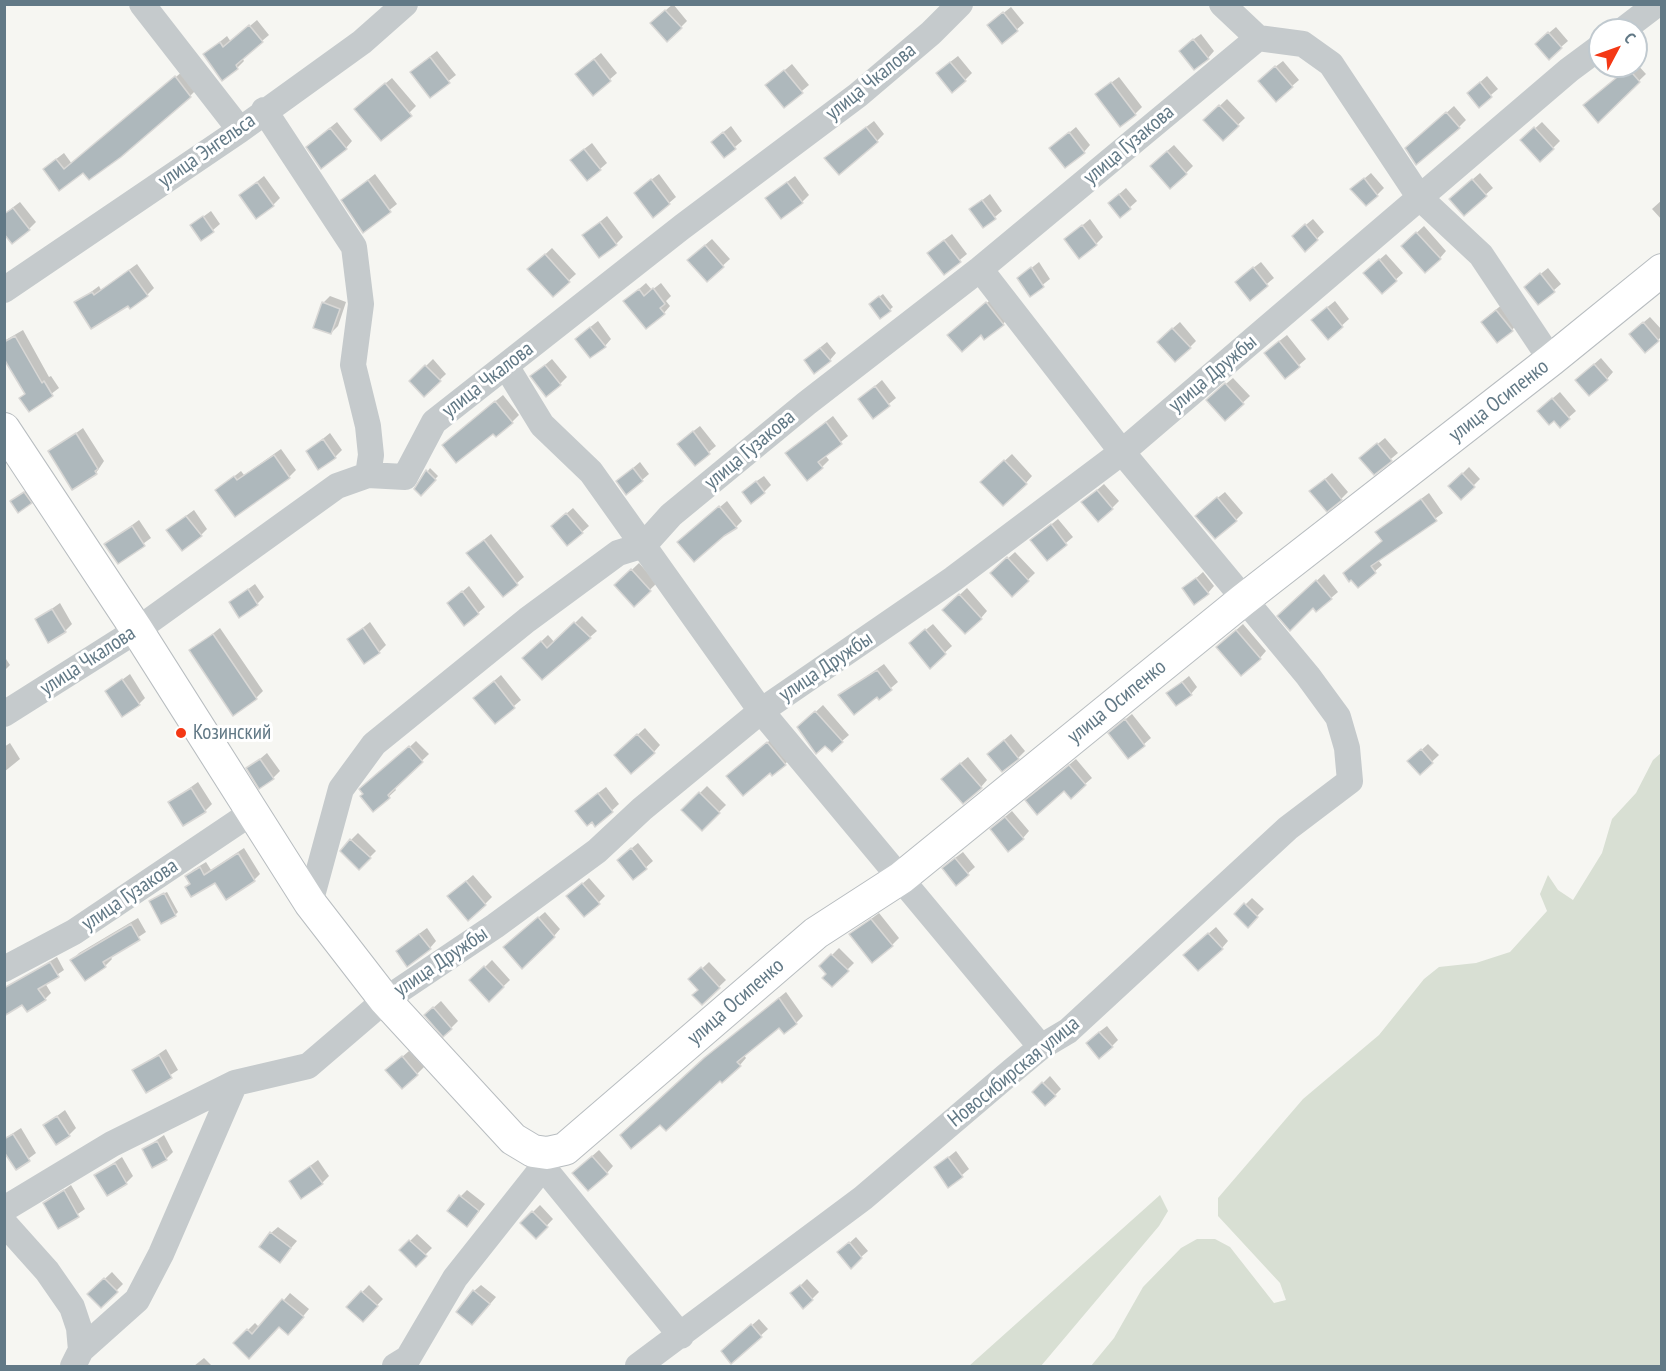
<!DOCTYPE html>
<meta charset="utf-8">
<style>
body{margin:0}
#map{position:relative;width:1666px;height:1371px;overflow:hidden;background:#f6f6f2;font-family:"PT Sans Narrow",sans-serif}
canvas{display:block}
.frame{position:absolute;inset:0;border:6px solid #627986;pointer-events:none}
.north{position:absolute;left:1588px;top:18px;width:60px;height:60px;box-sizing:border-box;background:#fff;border:2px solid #c0c9cf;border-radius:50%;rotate:49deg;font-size:16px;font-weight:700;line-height:24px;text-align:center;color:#627986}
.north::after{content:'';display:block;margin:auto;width:21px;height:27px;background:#f43815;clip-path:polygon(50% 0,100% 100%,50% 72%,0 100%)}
</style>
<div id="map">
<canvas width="1666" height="1371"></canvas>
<div class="frame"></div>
<div class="north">С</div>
</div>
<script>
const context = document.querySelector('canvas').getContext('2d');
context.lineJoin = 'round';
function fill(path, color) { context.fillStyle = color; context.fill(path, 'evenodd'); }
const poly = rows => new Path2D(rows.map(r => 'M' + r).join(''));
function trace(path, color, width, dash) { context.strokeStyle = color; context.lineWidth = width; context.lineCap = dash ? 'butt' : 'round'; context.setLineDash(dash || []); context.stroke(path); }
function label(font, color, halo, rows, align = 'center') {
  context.font = font + ' "PT Sans Narrow",sans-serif'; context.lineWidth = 6; context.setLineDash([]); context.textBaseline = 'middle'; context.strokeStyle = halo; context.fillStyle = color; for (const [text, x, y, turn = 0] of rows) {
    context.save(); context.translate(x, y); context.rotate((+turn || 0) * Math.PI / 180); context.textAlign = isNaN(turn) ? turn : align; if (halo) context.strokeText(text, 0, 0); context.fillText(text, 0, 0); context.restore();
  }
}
const green = poly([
 [1661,753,1661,1366,1091,1366,1114,1338,1143,1287,1181,1248,1197,1239,1215,1239,1230,1247,1274,1303,1286,1300,1280,1283,1218,1216,1218,1198,1303,1099,1379,1035,1424,979,1439,967,1476,963,1510,952,1547,911,1540,894,1548,875,1558,890,1573,900,1602,853,1612,819,1636,793,1653,760],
 [1160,1195,1168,1211,1159,1226,1041,1366,969,1366]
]);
const shadow = poly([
 [673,4,687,21,681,27,659,16],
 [1011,7,1024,23,1003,42,996,19],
 [257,20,269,35,242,58,244,61,237,68,222,78,205,54,227,36,231,42],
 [1556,27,1568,41,1561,47,1544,37],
 [1201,34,1214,51,1208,58,1187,44],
 [437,51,456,75,430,96,419,65],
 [601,53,617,73,593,94,584,67],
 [958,56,972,73,965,80,945,66],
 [1283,61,1299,80,1292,86,1266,74],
 [1636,63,1646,74,1598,120,1621,66,1636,66],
 [792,64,809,85,784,106,774,79],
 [183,71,197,89,190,96,59,189,51,163,64,153,72,164],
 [1487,76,1498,89,1479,105,1476,86],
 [1119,77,1142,107,1135,114,1104,88],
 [392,78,416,106,409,113,363,102],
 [1227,99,1245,118,1223,139,1205,120],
 [1454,106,1466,120,1459,127,1414,142],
 [874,121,884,134,877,141,826,158],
 [337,122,352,141,346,148,315,140],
 [1542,122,1560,141,1553,148,1529,134],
 [731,126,742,141,724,156,720,135],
 [1076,127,1090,145,1084,152,1051,148],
 [592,143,607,163,600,169,579,153],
 [1174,145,1193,166,1186,173,1158,159],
 [1371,173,1384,188,1377,195,1359,183],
 [1480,173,1493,188,1464,214,1458,192],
 [375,174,397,204,363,231,343,200],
 [659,174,676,197,654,216,643,186],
 [264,176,280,198,273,205,241,195],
 [795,176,809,195,802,202,774,192],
 [1126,188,1137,201,1120,216,1117,196],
 [990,194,1002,211,984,226,971,209],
 [1662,200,1662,220,1652,209],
 [20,202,36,222,29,229,4,214],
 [211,211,220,224,213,230,192,225],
 [607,216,623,237,616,244,584,235],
 [1090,219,1103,237,1096,244,1066,239],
 [1313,219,1324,232,1305,250,1301,229],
 [1424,226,1446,251,1440,258,1410,239],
 [952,234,967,254,944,273,936,246],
 [712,239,730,259,707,280,696,253],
 [552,248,576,274,553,295,536,263],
 [1386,254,1403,273,1382,292,1372,266],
 [1039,262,1050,279,1031,294,1019,278],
 [1261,262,1274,278,1250,298,1244,275],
 [137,264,154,288,147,295,128,304,76,303,99,286,101,290],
 [1548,268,1561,284,1539,303,1532,281],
 [646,283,652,290,661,283,671,296,666,301,670,306,664,313,625,301],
 [883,294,893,307,881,317,874,301],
 [330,296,346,302,338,326,331,333,323,303],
 [994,297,1009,317,1003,324,981,333,956,328],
 [1335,301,1349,319,1328,338,1320,313],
 [1503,304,1518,323,1512,330,1489,315],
 [1650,317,1662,330,1662,336,1658,340,1638,327],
 [598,321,611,339,605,346,584,332],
 [1180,322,1196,341,1190,347,1165,335],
 [23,330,49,377,51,376,59,388,30,410,26,393,4,356,4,341],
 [1287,335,1306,359,1285,377,1273,346],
 [827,342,836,353,830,360,812,354],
 [1601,358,1613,372,1607,379,1584,373],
 [433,359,446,374,424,395,411,381],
 [552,359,567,377,560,384,532,376],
 [1233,378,1250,396,1225,419,1215,393],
 [882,380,896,398,873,417,860,399],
 [1560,392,1576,411,1560,425,1546,404],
 [503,395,519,415,512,422,494,432,451,438],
 [833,416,848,436,825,455,829,460,822,467,794,447],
 [700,426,716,446,695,464,686,437],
 [83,428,104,461,96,473,50,452],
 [330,433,342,450,335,457,308,451],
 [1385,438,1398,453,1374,473,1368,452],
 [281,449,296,470,289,477,217,490,241,471,244,475],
 [1012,454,1032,476,1026,483,982,482],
 [640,462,649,474,642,480,618,481],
 [1469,467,1480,479,1461,498,1450,486],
 [430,468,438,476,421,494,416,488],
 [1332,473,1348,492,1341,499,1318,485],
 [764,476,771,485,764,492,751,485],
 [1104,484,1119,501,1112,508,1083,502],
 [27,490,34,499,31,502,15,498],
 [1225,492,1243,513,1236,520,1204,509],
 [1429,493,1443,513,1378,560,1382,565,1358,586,1383,540,1377,532],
 [727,501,742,521,736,527,686,536],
 [573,508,589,526,582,532,559,520],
 [194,510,207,529,201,535,175,524],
 [1058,519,1073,537,1047,559,1032,540],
 [139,520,151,538,118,562,106,544],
 [491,534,524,577,503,595,475,547],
 [1015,552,1035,573,1012,595,992,573],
 [639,563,657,583,635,604,616,585],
 [1203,572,1214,586,1208,593,1184,589],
 [1324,574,1338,592,1331,598,1313,606,1286,609],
 [255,584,264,597,257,604,231,602],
 [469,586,485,607,478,613,449,603],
 [967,588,987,611,981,618,951,603],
 [60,603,72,624,65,631,36,620],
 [582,616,597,631,542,678,531,651,548,635,555,643],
 [370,622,386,645,379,652,349,639],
 [933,624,952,646,930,666,917,637],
 [1243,624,1266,651,1260,658,1225,640],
 [220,628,263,691,256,698,191,651],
 [4,656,10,665,4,671],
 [884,664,898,682,879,698,877,695,840,695],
 [130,674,145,698,139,704,107,691],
 [501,675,521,700,495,722,482,691],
 [1189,676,1197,687,1191,694,1168,693],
 [823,705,849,735,842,741,825,744,804,723],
 [1132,714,1151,738,1129,757,1117,726],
 [645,728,660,745,654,752,623,748],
 [1011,734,1025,751,1018,758,996,747],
 [775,736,792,757,785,764,772,774,770,771,735,770],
 [416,741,429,754,394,787,396,790,374,810,382,773],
 [10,743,20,759,4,772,4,747],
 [1428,744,1439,755,1420,773,1416,755],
 [267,753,280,771,273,778,248,769],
 [968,757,987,780,981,787,950,772],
 [1076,759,1092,778,1085,784,1034,794],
 [198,782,212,804,205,811,170,802],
 [707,786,726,805,702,829,683,810],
 [606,787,619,804,596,825,584,804],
 [1012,811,1029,831,1023,838,999,822],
 [358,833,376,851,359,868,342,849],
 [638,843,653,861,634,878,626,853],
 [244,848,260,874,254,880,226,898,215,881,186,887,191,883,187,876,193,870,206,862,211,870],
 [963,852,975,867,956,884,951,861],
 [473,875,492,897,485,904,456,890],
 [589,878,605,896,598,903,575,890],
 [167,892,178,912,175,915,154,898],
 [1252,898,1264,909,1248,925,1236,914],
 [545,912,560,929,554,936,512,940],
 [879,913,899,938,892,945,851,934],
 [138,918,146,932,110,956,112,959,105,966,72,960,79,953],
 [1216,927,1228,941,1222,948,1192,948],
 [427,928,436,941,430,948,404,945],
 [839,948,854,963,832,985,828,974,821,966],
 [57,957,64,970,45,983,51,993,45,999,12,985],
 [492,960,510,980,489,1000,471,981],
 [709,962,726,980,702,1003,700,990,690,980],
 [786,992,803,1016,796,1023,784,1032,780,1025,744,1055,746,1058,740,1065,712,1052],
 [441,1001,458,1021,444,1035,432,1009],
 [1107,1026,1118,1040,1112,1046,1094,1036],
 [166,1049,178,1070,146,1091,134,1071],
 [409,1051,424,1067,417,1074,394,1064],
 [1050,1076,1061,1089,1046,1104,1034,1092],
 [65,1110,76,1128,69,1135,45,1125],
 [21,1128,36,1153,16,1168,4,1139],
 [164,1135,173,1152,166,1159,144,1149],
 [599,1150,613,1166,607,1173,581,1166],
 [956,1151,969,1169,949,1186,935,1168],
 [122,1157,133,1176,126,1183,96,1175],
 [318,1160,329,1176,322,1183,290,1181],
 [71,1185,85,1209,59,1227,45,1203],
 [467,1190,485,1204,474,1218,461,1196],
 [540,1205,553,1219,536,1237,522,1223],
 [278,1227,297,1241,280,1261,271,1233],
 [417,1234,432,1248,416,1264,401,1250],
 [856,1237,868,1251,861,1257,846,1246],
 [112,1272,123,1284,101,1306,89,1294],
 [807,1279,819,1292,812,1299,799,1287],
 [369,1285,383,1299,363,1320,348,1307],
 [481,1285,496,1297,479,1317,474,1291],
 [290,1293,309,1309,295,1326,279,1325,235,1343,255,1323,260,1328],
 [759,1319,768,1329,731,1362,729,1345],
 [204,1358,212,1366,194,1366]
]);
const building = poly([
 [665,10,682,28,667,42,650,23,665,10],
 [1003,12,1018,31,1002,44,987,25,1003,12],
 [249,25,263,42,236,65,238,69,222,81,203,54,220,42,223,47,249,25],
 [1548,32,1562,48,1549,60,1535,44,1548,32],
 [1193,39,1209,59,1194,70,1179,51,1193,39],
 [430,57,450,83,430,98,410,72,430,57],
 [594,59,611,81,593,96,575,74,594,59],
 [950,62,966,81,952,93,936,73,950,62],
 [1275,66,1293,87,1276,102,1258,81,1275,66],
 [1620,66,1626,66,1640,82,1598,123,1583,105,1616,78,1612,73,1620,66],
 [784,70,803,93,784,108,765,85,784,70],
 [175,76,191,97,121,157,89,180,83,173,59,191,43,169,56,159,64,169,175,76],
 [1111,82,1136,115,1120,127,1095,94,1111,82],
 [1480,82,1492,97,1479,108,1467,93,1480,82],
 [385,83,412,116,381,141,354,109,385,83],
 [1219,105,1239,126,1223,141,1203,120,1219,105],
 [1446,112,1460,128,1416,165,1405,148,1446,112],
 [866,127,878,142,839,175,824,158,866,127],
 [1534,127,1554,149,1540,162,1520,140,1534,127],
 [330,128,347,149,321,169,306,147,330,128],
 [723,132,736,149,724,158,711,142,723,132],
 [1069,132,1085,153,1065,168,1049,148,1069,132],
 [584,149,601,170,587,181,570,160,584,149],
 [1167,151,1187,174,1170,189,1150,166,1167,151],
 [1364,178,1378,196,1366,206,1350,189,1364,178],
 [651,179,670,204,653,218,634,193,651,179],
 [1472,179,1487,196,1464,216,1449,199,1472,179],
 [368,180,391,212,363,233,341,200,368,180],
 [257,182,274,206,256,219,239,195,257,182],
 [787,182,803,203,781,219,765,198,787,182],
 [1119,194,1131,209,1120,218,1108,203,1119,194],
 [982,200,996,219,983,228,969,209,982,200],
 [13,208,30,230,12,244,4,234,4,214,13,208],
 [203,216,214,232,201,241,190,225,203,216],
 [600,222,617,245,599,258,582,235,600,222],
 [1305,224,1318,240,1305,252,1292,236,1305,224],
 [1082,225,1097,245,1079,259,1064,239,1082,225],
 [1416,232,1441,259,1425,273,1401,246,1416,232],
 [944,240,961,262,944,275,927,253,944,240],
 [705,245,724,267,707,282,687,260,705,245],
 [545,254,570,282,553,297,527,269,545,254],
 [1379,259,1397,281,1382,294,1363,273,1379,259],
 [1031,267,1044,287,1030,297,1017,278,1031,267],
 [1253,267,1268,286,1250,301,1235,282,1253,267],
 [129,270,148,296,130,309,128,306,91,329,74,302,92,292,94,295,129,270],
 [1540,273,1555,292,1538,305,1524,287,1540,273],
 [653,288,665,304,660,308,665,314,646,329,623,301,639,289,644,296,653,288],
 [879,296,891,311,880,319,869,304,879,296],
 [322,302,340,309,331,334,313,328,322,302],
 [986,302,1004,325,984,340,981,335,962,352,947,335,986,302],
 [1327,307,1343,327,1328,340,1311,320,1327,307],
 [1496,310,1513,331,1497,343,1481,322,1496,310],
 [1643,322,1659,341,1645,353,1629,334,1643,322],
 [590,327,606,347,590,358,575,339,590,327],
 [1172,328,1191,348,1175,362,1157,342,1172,328],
 [15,336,42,383,44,381,53,396,29,412,19,398,25,394,4,359,4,342,15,336],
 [1279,341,1300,367,1285,379,1264,353,1279,341],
 [820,348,831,361,814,374,804,360,820,348],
 [1594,364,1608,380,1589,396,1575,380,1594,364],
 [425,365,441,381,424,397,409,381,425,365],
 [545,365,561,385,546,397,530,376,545,365],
 [1225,383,1244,404,1225,421,1206,400,1225,383],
 [875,386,890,406,873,419,858,399,875,386],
 [1552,398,1570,419,1560,428,1554,421,1549,425,1537,411,1552,398],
 [495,401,513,423,496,437,493,434,456,463,442,445,495,401],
 [826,422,842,444,818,462,823,468,807,481,785,453,826,422],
 [693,431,710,454,695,466,677,444,693,431],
 [76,433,98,469,95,471,97,474,72,490,48,451,76,433],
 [323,439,336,458,318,470,306,451,323,439],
 [1377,443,1392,461,1374,475,1359,458,1377,443],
 [274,455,290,478,235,517,215,490,234,476,237,480,274,455],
 [1004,460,1027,484,1003,506,980,482,1004,460],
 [633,468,643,481,626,495,616,481,633,468],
 [426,470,436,480,421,496,414,489,426,470],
 [1462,473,1475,487,1461,500,1448,486,1462,473],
 [1325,479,1342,500,1327,512,1309,491,1325,479],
 [756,481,765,493,751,504,742,492,756,481],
 [1097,490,1113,509,1098,522,1081,502,1097,490],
 [24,492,32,503,18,513,10,501,24,492],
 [1217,497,1237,521,1215,539,1195,516,1217,497],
 [1421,499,1437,521,1371,566,1376,573,1358,588,1351,580,1349,582,1343,573,1382,541,1375,532,1421,499],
 [719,506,737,528,724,536,694,562,677,542,719,506],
 [566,513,583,533,567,546,551,526,566,513],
 [186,516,202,536,182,551,166,530,186,516],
 [1051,524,1067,545,1047,561,1030,540,1051,524],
 [132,526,145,546,118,564,104,544,132,526],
 [484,540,518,585,503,597,466,553,484,540],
 [1007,557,1029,581,1012,597,990,573,1007,557],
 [631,569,651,591,634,607,614,585,631,569],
 [1196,578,1209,594,1194,605,1182,588,1196,578],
 [1316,580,1332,599,1316,612,1313,608,1290,631,1277,616,1316,580],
 [248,589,258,605,239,618,229,602,248,589],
 [462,591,479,614,464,626,447,603,462,591],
 [959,594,982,619,965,634,942,610,959,594],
 [52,609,66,632,48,643,35,619,52,609],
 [574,622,591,638,542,680,522,658,541,641,547,648,574,622],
 [363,628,380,653,364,664,347,639,363,628],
 [925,629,946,654,930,669,909,643,925,629],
 [1236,630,1261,659,1241,676,1216,647,1236,630],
 [213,634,257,699,233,716,189,650,213,634],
 [877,670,892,690,879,700,877,697,854,715,838,695,877,670],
 [122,679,140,705,122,717,105,691,122,679],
 [494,681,515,708,495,724,473,698,494,681],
 [1182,682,1192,695,1176,706,1166,693,1182,682],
 [815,711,843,742,832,752,825,746,816,754,797,727,815,711],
 [1125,719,1145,746,1128,759,1108,733,1125,719],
 [637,734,655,753,631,774,614,755,637,734],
 [1004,740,1019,759,1002,772,987,754,1004,740],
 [767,742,786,765,772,776,770,773,743,796,726,776,767,742],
 [409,746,423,762,388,795,390,798,373,812,360,796,363,794,359,789,409,746],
 [1421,749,1433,763,1420,775,1407,761,1421,749],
 [260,759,274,779,259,789,246,768,260,759],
 [960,763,982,788,963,804,941,779,960,763],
 [1069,765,1086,785,1071,799,1064,791,1037,815,1025,800,1069,765],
 [191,788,206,812,183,826,168,802,191,788],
 [699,792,720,813,702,831,681,810,699,792],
 [598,793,613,812,595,827,592,822,587,826,575,811,598,793],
 [1005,817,1024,839,1008,852,990,829,1005,817],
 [350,839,371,858,359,870,340,851,350,839],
 [631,848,647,869,633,880,617,860,631,848],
 [238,853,255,881,226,900,215,883,191,897,185,887,190,884,185,876,200,867,204,875,238,853],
 [955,858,969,875,956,886,942,868,955,858],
 [466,881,486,905,468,921,447,896,466,881],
 [582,883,600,904,584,917,566,896,582,883],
 [164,893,176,916,161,924,149,901,164,893],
 [1244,903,1258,917,1248,928,1234,914,1244,903],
 [538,917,555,937,522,969,503,947,538,917],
 [871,919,893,946,872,963,849,934,871,919],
 [131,924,140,940,103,962,106,967,85,981,70,960,131,924],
 [1208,933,1223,949,1198,971,1183,955,1208,933],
 [419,934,431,949,407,967,396,951,419,934],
 [831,954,849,971,832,987,822,978,826,974,819,966,831,954],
 [50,962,59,977,38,989,46,1000,27,1012,22,1005,4,1016,4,988,50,962],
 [484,966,504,987,489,1002,469,980,484,966],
 [701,967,720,988,702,1005,692,995,698,990,688,979,701,967],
 [779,998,797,1024,784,1034,779,1028,737,1062,741,1066,722,1083,720,1081,666,1131,660,1125,631,1149,620,1135,704,1058,779,998],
 [433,1007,452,1029,443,1037,424,1015,433,1007],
 [1099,1032,1113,1047,1099,1059,1086,1043,1099,1032],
 [159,1055,172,1078,146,1093,132,1070,159,1055],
 [402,1056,418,1075,402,1089,385,1070,402,1056],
 [1042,1082,1056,1096,1045,1106,1032,1092,1042,1082],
 [57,1116,70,1136,56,1145,43,1125,57,1116],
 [13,1134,30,1161,16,1170,4,1152,4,1139,13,1134],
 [157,1141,167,1160,152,1168,142,1149,157,1141],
 [592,1156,608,1174,588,1191,572,1173,592,1156],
 [948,1157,963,1177,948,1188,934,1167,948,1157],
 [115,1163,127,1184,107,1196,94,1175,115,1163],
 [310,1166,323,1184,301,1199,289,1181,310,1166],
 [64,1190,79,1217,58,1229,43,1203,64,1190],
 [459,1195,479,1211,467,1227,447,1211,459,1195],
 [532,1211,548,1227,536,1239,520,1223,532,1211],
 [270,1232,291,1248,280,1263,259,1247,270,1232],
 [409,1240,427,1256,416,1267,399,1250,409,1240],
 [849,1242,862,1258,851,1269,837,1252,849,1242],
 [104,1278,118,1292,101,1308,87,1294,104,1278],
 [800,1285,813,1300,803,1309,790,1293,800,1285],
 [473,1290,490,1304,472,1325,456,1312,473,1290],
 [361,1291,378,1306,363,1322,346,1307,361,1291],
 [282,1299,304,1317,288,1335,279,1327,249,1359,233,1343,247,1329,252,1334,282,1299],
 [751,1324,762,1337,731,1364,721,1351,751,1324]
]);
const minor = poly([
 [142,4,240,130],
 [1222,4,1258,38,1303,44,1331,64,1420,198,1481,255,1551,360],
 [1623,30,1657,4],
 [264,110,354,247,361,304,353,365,368,426,371,455,368,475],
 [4,290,240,130,362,42,405,4],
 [506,366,542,425,591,472,761,711,1041,1047],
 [4,714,137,630,337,486,368,475,405,477,434,422,682,227,858,95,931,33,960,4],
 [310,903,341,789,374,744,527,620,618,553,644,545,671,515,807,403,980,269,1258,38],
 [4,969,74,932,251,813],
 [543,1167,681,1336],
 [4,1209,112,1144,235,1083,308,1066,385,1000,495,926,597,851,642,809,761,711,953,579,1122,452,1569,70,1600,47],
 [4,1223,47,1271,72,1307,79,1328,81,1350,73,1366],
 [81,1350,137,1300,161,1254,235,1083],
 [395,1366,408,1358,455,1278,543,1167,547,1153],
 [638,1366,863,1198,1012,1071,1041,1047,1068,1031,1288,828,1350,781,1347,748,1338,717,1308,676,1122,452,980,269]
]);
const major = poly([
 [4,429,137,630,310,903,385,1000,513,1139,533,1151,547,1153,565,1149,816,933,901,878,1243,600,1551,360,1662,270]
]);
const markers = [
 [181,733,6,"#f43815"]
];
const streetNames = [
 ["улица Чкалова",871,82,-39],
 ["улица Гузакова",1129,145,-40],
 ["улица Энгельса",207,151,-35],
 ["улица Дружбы",1213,374,-40],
 ["улица Чкалова",488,380,-38],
 ["улица Осипенко",1499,401,-38],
 ["улица Гузакова",750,450,-40],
 ["улица Чкалова",88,661,-33],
 ["улица Дружбы",826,667,-34],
 ["улица Осипенко",1117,702,-39],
 ["улица Гузакова",130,895,-34],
 ["улица Дружбы",441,962,-34],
 ["улица Осипенко",736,1002,-41],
 ["Новосибирская улица",1014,1072,-39]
];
const poiNames = [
 ["Козинский",193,733]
];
fill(green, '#d8dfd3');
fill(shadow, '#0003');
fill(building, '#aeb8bc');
trace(building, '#d8d7d5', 1.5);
trace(major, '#b8bdc0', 34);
trace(minor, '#c5cacc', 26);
trace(major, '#fff', 32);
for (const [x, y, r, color] of markers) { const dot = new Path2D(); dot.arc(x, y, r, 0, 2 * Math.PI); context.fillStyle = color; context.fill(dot); trace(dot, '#fff', 2); }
label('21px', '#627986', '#fff', streetNames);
label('21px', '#627986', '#fff', poiNames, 'left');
</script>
